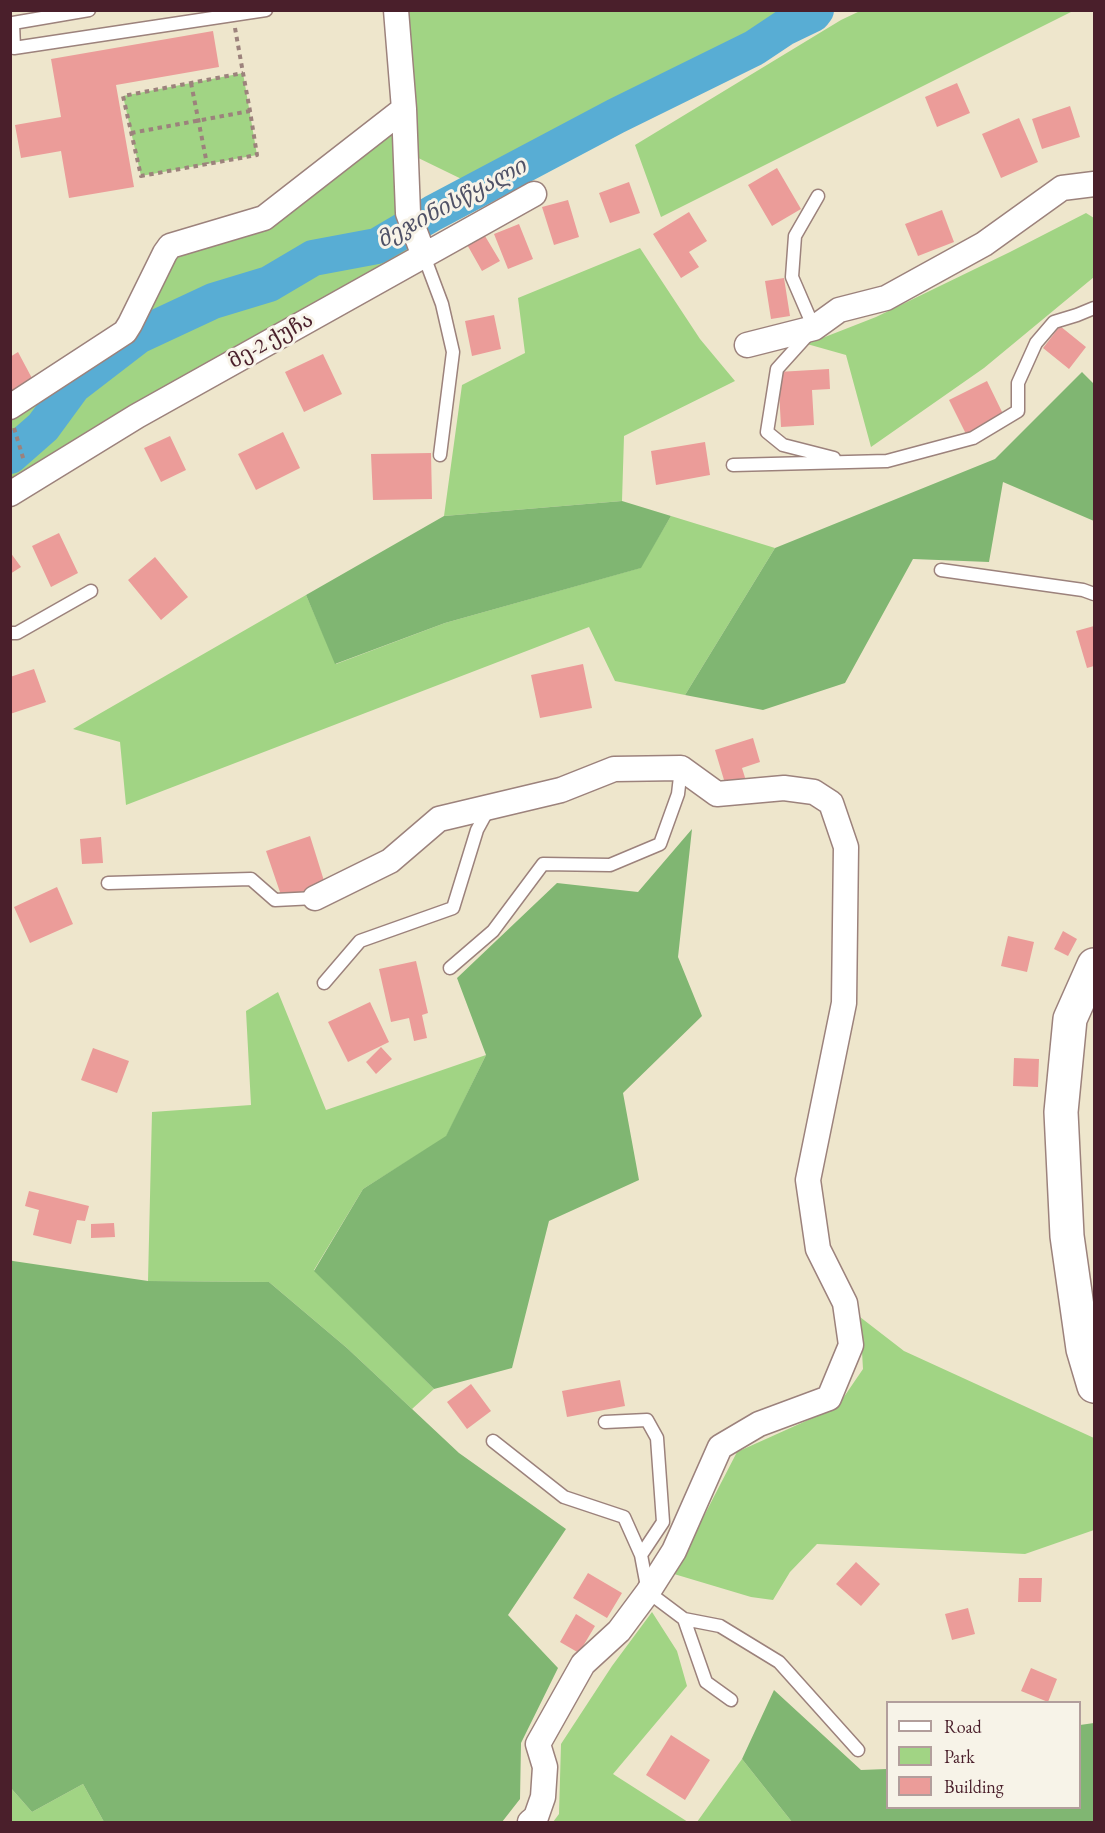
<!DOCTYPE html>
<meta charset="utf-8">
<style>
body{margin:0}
#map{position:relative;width:1105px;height:1833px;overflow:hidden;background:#eee6cc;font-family:"EB Garamond",serif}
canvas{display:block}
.frame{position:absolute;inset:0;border:12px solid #4a1f2b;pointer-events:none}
.legend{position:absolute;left:886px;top:1701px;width:195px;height:108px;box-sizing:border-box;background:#f7f3e8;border:2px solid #b29e9c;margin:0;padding:8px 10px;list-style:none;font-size:18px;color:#4a1f2b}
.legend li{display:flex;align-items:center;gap:12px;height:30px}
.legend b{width:30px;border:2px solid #b29e9c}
</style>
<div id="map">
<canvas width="1105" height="1833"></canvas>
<div class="frame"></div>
<ul class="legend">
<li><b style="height:8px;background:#fff"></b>Road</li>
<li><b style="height:16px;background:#a1d484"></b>Park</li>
<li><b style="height:16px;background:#eb9c99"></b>Building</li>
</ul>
</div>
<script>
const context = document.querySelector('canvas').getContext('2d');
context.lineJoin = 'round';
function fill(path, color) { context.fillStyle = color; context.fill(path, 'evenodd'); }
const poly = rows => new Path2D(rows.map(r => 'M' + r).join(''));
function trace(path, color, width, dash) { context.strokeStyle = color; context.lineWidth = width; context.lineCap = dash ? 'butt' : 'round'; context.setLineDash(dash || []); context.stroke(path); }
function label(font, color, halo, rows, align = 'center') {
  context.font = font + ' "EB Garamond","Noto Serif Georgian",serif'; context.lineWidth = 6; context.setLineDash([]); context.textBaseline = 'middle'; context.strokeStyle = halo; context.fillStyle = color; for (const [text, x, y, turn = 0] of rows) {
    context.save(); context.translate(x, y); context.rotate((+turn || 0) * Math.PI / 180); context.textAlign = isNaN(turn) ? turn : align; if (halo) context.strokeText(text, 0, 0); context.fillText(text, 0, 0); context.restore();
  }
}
const green = poly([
 [396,11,816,11,813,14,784,28,754,48,616,116,480,188,406,152,421,247,11,494,11,407,125,332,165,253,264,218,403,109],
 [860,11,1073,11,661,217,635,145,841,20],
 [243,73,257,155,141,176,123,96],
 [1086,213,1094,218,1094,277,984,368,871,447,846,355,807,344,876,317,1010,252],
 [640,248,700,339,735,381,624,436,622,501,444,516,462,385,525,353,518,298],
 [671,516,775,548,685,695,615,681,589,627,126,805,120,742,73,729,306,595,336,664,445,623,640,568],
 [278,992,326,1110,486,1055,446,1137,363,1189,314,1270,434,1389,412,1409,347,1348,269,1282,148,1281,152,1112,251,1105,246,1011],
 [860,1317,904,1351,1094,1438,1094,1530,1025,1554,817,1544,790,1572,773,1600,751,1597,674,1574,737,1452,837,1407,863,1369],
 [652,1612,677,1651,687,1686,613,1774,688,1822,553,1822,559,1814,561,1744,612,1666],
 [742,1759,792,1822,697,1822],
 [83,1784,104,1822,11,1822,10,1787,32,1812]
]);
const forest = poly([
 [1082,372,1094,384,1094,521,1003,482,989,562,913,559,845,683,763,710,685,695,775,548,995,459],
 [622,501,671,516,641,568,445,623,335,664,306,595,444,516],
 [692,829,678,957,702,1016,623,1093,639,1180,549,1221,512,1368,434,1389,314,1271,363,1189,446,1136,486,1055,457,978,557,883,638,892],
 [10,1260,13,1261,148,1281,269,1282,347,1348,459,1453,566,1529,508,1615,558,1668,521,1743,520,1799,502,1822,229,1822,228,1821,224,1822,104,1822,83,1784,32,1812,10,1787],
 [774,1690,861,1770,887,1769,888,1808,1080,1808,1080,1725,1094,1723,1094,1822,792,1822,742,1759]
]);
const river = poly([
 [10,456,43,427,73,386,138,336,213,301,269,284,313,258,377,246,433,213,616,116,754,48,784,28,813,14,816,10]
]);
const building = poly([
 [213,31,219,67,116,85,134,187,69,198,61,151,21,158,15,125,61,117,51,59],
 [957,83,970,113,937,127,925,97],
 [1070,106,1080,137,1042,149,1032,119],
 [1019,118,1038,162,1001,178,982,134],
 [777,168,801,209,772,226,748,185],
 [629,182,640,213,610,223,599,193],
 [568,200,579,237,554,245,542,207],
 [942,210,954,242,918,256,905,224],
 [689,212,707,241,689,252,699,267,681,278,653,234],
 [519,224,533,259,508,269,494,234],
 [482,231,500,261,482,271,465,241],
 [784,278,790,316,771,319,765,281],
 [494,315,501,349,472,356,465,321],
 [1060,326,1086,347,1069,369,1043,348],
 [18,352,34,382,10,395,10,357],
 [323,354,342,394,304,412,285,372],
 [829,369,830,389,812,390,814,425,781,427,778,372],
 [987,381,1004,416,966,434,949,400],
 [283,432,300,468,256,490,238,454],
 [170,436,186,470,161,482,144,448],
 [705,442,710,475,656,485,651,451],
 [431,453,432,499,373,500,371,454],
 [59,533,78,573,51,587,32,546],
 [10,552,21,567,10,574],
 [155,557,188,597,161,620,128,580],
 [1094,626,1094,666,1087,668,1076,631],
 [583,664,592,708,540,718,531,675],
 [34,669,46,702,10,714,10,677],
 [753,738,760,762,742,768,747,784,727,790,715,750],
 [310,836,325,884,282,898,266,851],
 [101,837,103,863,82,864,80,839],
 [57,887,73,924,30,943,14,907],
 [1063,931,1077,939,1068,956,1054,949],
 [1008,936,1034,942,1027,972,1001,966],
 [416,961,428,1013,422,1015,427,1038,414,1041,409,1018,391,1022,379,969],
 [370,1002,389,1042,348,1062,328,1022],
 [381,1047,392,1059,376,1074,366,1062],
 [93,1048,129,1061,117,1093,81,1080],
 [1014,1058,1039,1059,1038,1087,1013,1086],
 [29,1191,89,1206,85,1221,77,1220,71,1244,33,1235,39,1210,25,1206],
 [114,1223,115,1237,91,1238,91,1224],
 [620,1380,625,1406,567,1417,562,1391],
 [471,1384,491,1411,467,1429,447,1402],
 [856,1562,880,1584,861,1606,836,1584],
 [588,1573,622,1593,607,1618,573,1598],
 [1019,1578,1042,1578,1041,1602,1018,1602],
 [968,1608,975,1634,952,1640,945,1614],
 [576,1614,595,1626,579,1653,560,1642],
 [1031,1668,1057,1679,1048,1702,1021,1691],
 [671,1735,710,1760,685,1800,646,1775]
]);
const path = poly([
 [235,28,243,73,250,111,257,155,141,176,123,96,243,73],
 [191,83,207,164],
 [131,133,250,111],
 [14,428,24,461]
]);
const lane = poly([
 [89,10,13,23,14,48,266,10],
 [818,196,795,236,792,277,814,328,777,369,767,432,783,445,834,458],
 [424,256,442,304,453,352,440,455],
 [733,465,887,461,973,438,1018,411,1018,383,1036,343,1054,322,1077,315,1094,308],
 [941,570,1083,590,1094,594],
 [10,633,17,633,91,591],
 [108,883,251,879,275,900,315,898],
 [450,968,493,931,543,864,610,865,660,844,678,794,681,768],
 [324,983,360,941,453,908,477,830,489,808],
 [605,1422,647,1420,657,1438,663,1522,641,1555],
 [493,1441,564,1497,624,1517,641,1555,648,1592,684,1619,706,1682,731,1700],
 [684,1619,720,1626,779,1662,858,1750]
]);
const street = poly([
 [396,10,404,109,408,213,424,256],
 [747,345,814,328,839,310,886,298,984,244,1062,188,1094,184],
 [10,407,125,332,130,324,165,253,170,246,264,218,404,109],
 [10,494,137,416,534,194],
 [315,898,390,861,439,819,561,790,614,769,681,768,717,794,784,788,814,792,831,803,846,847,844,1003,808,1180,818,1249,845,1303,851,1345,829,1398,759,1424,720,1447,674,1551,648,1592,619,1631,583,1664,538,1744,545,1767,543,1797,536,1817,530,1822]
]);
const secondary = poly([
 [1094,965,1070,1019,1061,1112,1067,1236,1083,1349,1094,1386]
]);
const streetNames = [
 ["მე-2 ქუჩა",271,341,-29]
];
const waterNames = [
 ["მეჯინისწყალი",452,204,-28]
];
fill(green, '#a1d484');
fill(forest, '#80b672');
trace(river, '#58add4', 36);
fill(building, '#eb9c99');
trace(lane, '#9c827c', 15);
trace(street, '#9c827c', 27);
trace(secondary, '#9c827c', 36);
trace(path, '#9c827c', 4, [4.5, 4.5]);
trace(lane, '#fff', 12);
trace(street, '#fff', 24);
trace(secondary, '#fff', 33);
label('21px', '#4a1f2b', '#f7f3e8', streetNames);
label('italic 22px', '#4f5166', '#f7f3e8', waterNames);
</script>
